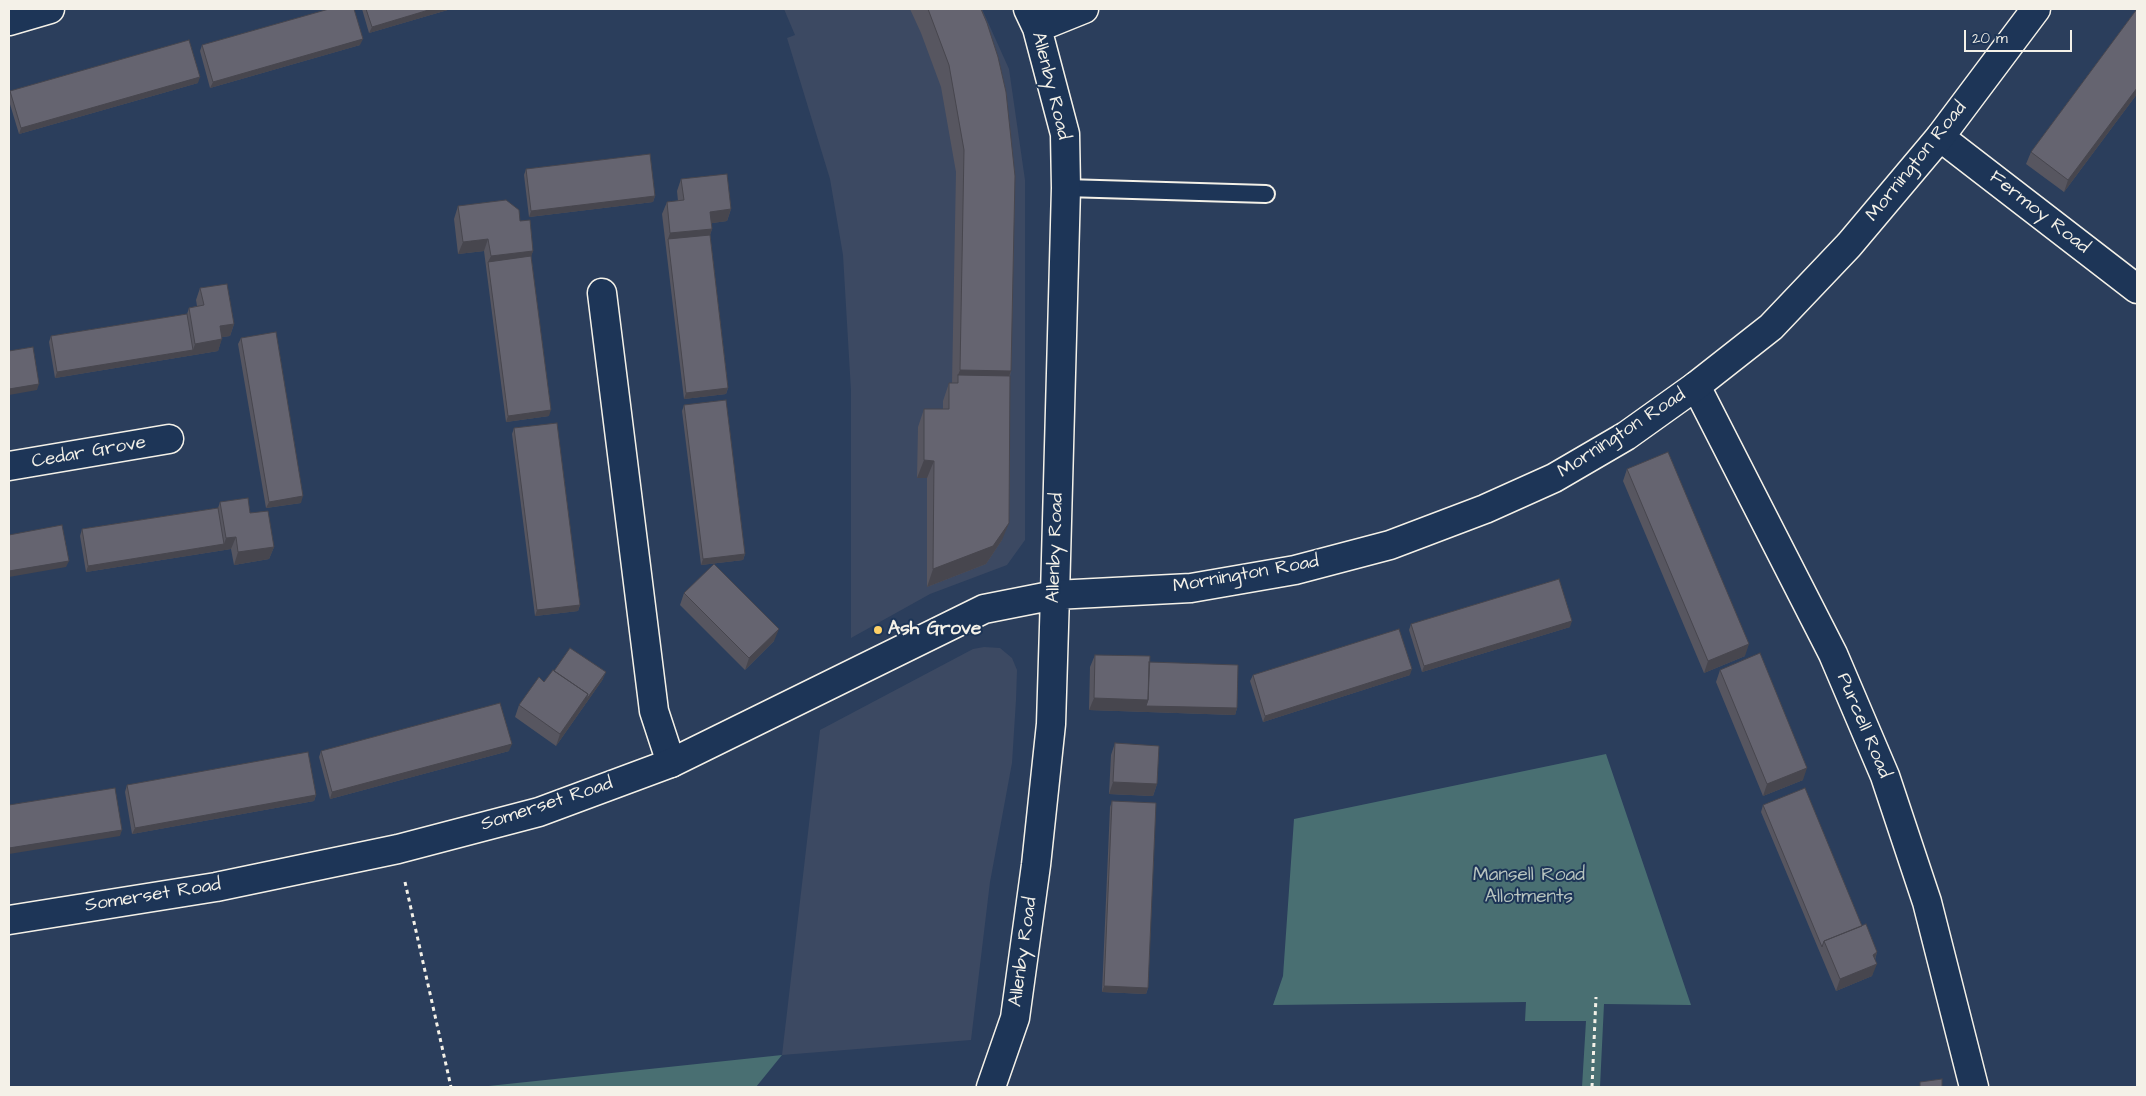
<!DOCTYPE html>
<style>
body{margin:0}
#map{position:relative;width:2146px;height:1096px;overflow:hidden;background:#2b3e5c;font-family:"Architects Daughter",sans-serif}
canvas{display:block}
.frame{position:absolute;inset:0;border:10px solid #f4f1e8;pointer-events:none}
.scale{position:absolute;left:1964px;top:30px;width:108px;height:22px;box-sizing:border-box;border:2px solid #f4f1e8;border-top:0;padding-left:6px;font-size:15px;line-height:18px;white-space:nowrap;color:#f4f1e8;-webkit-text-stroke:4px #1d3557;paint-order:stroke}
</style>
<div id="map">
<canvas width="2146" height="1096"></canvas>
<div class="frame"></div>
<div class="scale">20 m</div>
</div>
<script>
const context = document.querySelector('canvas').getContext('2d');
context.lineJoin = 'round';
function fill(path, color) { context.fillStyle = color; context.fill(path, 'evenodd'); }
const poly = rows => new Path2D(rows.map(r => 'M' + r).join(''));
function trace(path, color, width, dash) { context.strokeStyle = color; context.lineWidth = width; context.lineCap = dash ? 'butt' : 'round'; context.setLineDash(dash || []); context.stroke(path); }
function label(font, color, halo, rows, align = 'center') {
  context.font = font + ' "Architects Daughter",sans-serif'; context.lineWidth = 4; context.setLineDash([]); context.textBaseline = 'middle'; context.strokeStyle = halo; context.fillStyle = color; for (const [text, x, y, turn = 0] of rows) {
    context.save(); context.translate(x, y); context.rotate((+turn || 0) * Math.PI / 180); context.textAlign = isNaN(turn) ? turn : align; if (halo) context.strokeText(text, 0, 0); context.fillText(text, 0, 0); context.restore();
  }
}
const built = poly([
 [784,9,982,9,1009,69,1025,180,1025,540,1007,565,930,594,851,638,851,391,843,255,830,179,787,38,795,35],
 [984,647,1000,648,1012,658,1017,670,1016,700,1012,763,990,882,971,1040,782,1055,820,730,973,649]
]);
const green = poly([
 [1606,754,1691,1005,1604,1004,1600,1087,1582,1087,1586,1021,1525,1021,1526,1002,1273,1005,1283,976,1294,819],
 [782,1055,756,1087,479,1087]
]);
const path = poly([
 [405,882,451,1087],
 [1592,1087,1596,997]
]);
const service = poly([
 [1066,188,1266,194]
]);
const minor = poly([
 [1028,9,1037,28,1065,134,1066,188,1055,595],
 [9,21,50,9],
 [1037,28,1084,9],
 [1940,137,2137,289],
 [602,293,654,711,671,763],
 [1696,386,1833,654,1885,776,1927,902,1974,1087],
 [9,466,169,439]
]);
const tertiary = poly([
 [9,920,216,887,398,849,539,812,671,763,984,609,1055,595,1191,588,1295,570,1390,545,1485,509,1554,478,1626,436,1696,386,1771,327,1849,245,1940,137,2036,9],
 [991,1087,1015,1018,1036,865,1051,724,1055,595]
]);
const wall = poly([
 [362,9,451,9,369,33],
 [910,9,981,9,1011,371,1010,376,1002,540,986,564,927,587,927,478,917,478,918,427,924,409,943,409,943,401,949,383,952,383,956,172,941,87,921,33],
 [2137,9,2137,94,2064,192,2026,164,2031,152],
 [202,45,360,45,210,88,200,51],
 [198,83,19,134,9,101,9,95,10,91],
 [526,169,655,196,653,202,529,217,524,175],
 [681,179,731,209,727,221,712,223,712,229,710,235,728,388,726,394,684,399,662,214,667,202,678,201,677,191],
 [458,206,533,251,531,256,549,416,506,422,484,251,458,254,454,219],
 [200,288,234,324,230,336,222,337,218,351,55,378,49,342,51,336,187,314,189,308,197,306,196,300],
 [241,338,301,503,266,508,238,344],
 [684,405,745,554,743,560,701,565,682,411],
 [514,428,580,605,578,611,535,616,512,434],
 [1627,469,1745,656,1704,673,1623,481],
 [220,502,250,513,274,547,269,559,234,565,231,549,86,572,80,536,82,529,218,508],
 [684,593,774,641,745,670,680,605],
 [1411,624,1570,627,1422,672,1409,630],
 [1095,655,1149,662,1237,708,1235,715,1089,710,1090,667],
 [1720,670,1803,780,1763,796,1716,682],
 [554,671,603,679,556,746,515,717,519,705,544,682],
 [1253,675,1410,675,1263,722,1250,681],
 [1115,743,1157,784,1153,796,1109,794,1111,755],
 [321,751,509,751,330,799,319,757],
 [127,785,316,795,314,801,132,834,125,792],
 [1112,801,1148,988,1146,994,1102,992,1110,807],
 [1763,805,1862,926,1877,952,1875,960,1872,976,1836,991,1761,812]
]);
const shadedWall = poly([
 [432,9,451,9,369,33,372,27],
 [363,39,360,45,210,88,213,82],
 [200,77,198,83,19,134,21,128],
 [2137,88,2137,94,2064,192,2068,180],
 [655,196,653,202,529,217,531,211],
 [731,209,727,221,706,224,710,212],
 [712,229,708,241,668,239,670,233],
 [488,239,484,251,458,254,463,242],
 [533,251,529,263,488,262,491,256],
 [234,324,230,336,216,338,220,326],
 [222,339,218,351,55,378,57,372,193,350,195,344],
 [960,370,1011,371,1003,393,958,383,958,375],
 [39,384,37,390,9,395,9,389],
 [728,388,726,394,684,399,686,393],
 [551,410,549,416,506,422,508,416],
 [924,460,934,461,927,478,917,478],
 [303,496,301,503,266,508,269,502],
 [1009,523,1002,540,986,564,927,587,933,569],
 [236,537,231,549,86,572,88,566,224,544,226,538],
 [274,547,269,559,234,565,238,552],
 [745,554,743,560,701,565,703,559],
 [69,561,66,567,9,577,9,571],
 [580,605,578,611,535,616,537,610],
 [1572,621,1570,627,1422,672,1424,666],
 [779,629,774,641,745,670,749,658],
 [1749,644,1745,656,1704,673,1708,661],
 [1412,669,1410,675,1263,722,1265,716],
 [606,672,603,679,556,746,560,734,588,694],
 [1094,698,1148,700,1237,708,1235,715,1089,710],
 [512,744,509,751,330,799,332,792],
 [1807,768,1803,780,1763,796,1767,784],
 [1113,782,1157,784,1153,796,1109,794],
 [316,795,314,801,132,834,135,828],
 [122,830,120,836,9,854,9,848],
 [1877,952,1873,965,1873,955],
 [1877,964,1872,976,1836,991,1840,979],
 [1104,986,1148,988,1146,994,1102,992]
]);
const building = poly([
 [329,9,354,9,363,39,213,82,202,45,329,9],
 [366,9,432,9,372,27,366,9],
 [928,9,981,9,987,23,998,57,1006,92,1015,176,1011,371,960,370,964,150,949,65,928,9],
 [2137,9,2137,88,2068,180,2031,152,2137,9],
 [189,40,200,77,21,128,10,91,189,40],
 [650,154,655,196,531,211,526,169,650,154],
 [727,174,731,209,710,212,712,229,670,233,667,202,684,200,681,179,727,174],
 [506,200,519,210,520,221,530,220,533,251,491,256,488,239,463,242,458,206,506,200],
 [710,235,728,388,686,393,668,239,710,235],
 [531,256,551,410,508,416,488,262,531,256],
 [227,284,234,324,220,326,222,339,195,344,189,308,204,305,200,288,227,284],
 [187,314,193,350,57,372,51,336,187,314],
 [276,332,303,496,269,502,241,338,276,332],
 [33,347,39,384,9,389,9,351,33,347],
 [958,375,1010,376,1009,523,993,546,933,569,934,461,924,460,924,409,949,409,949,383,958,383,958,375],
 [726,400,745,554,703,559,684,405,726,400],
 [557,423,580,605,537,610,514,428,557,423],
 [1668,452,1749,644,1708,661,1627,469,1668,452],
 [248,498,250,513,268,511,274,547,238,552,236,537,226,538,220,502,248,498],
 [218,508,224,544,88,566,82,529,218,508],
 [62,525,69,561,9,571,9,535,62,525],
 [714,564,779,629,749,658,684,593,714,564],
 [1559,579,1572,621,1424,666,1411,624,1559,579],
 [1399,629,1412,669,1265,716,1253,675,1399,629],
 [570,648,606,672,586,700,588,694,554,671,570,648],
 [1760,653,1807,768,1767,784,1720,670,1760,653],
 [1095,655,1150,656,1148,700,1094,698,1095,655],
 [1149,662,1238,665,1237,708,1146,706,1148,700,1149,662],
 [553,670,588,694,560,734,519,705,539,677,544,682,553,670],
 [500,703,512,744,332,792,321,751,500,703],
 [1115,743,1159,746,1157,784,1113,782,1115,743],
 [308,752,316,795,135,828,127,785,308,752],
 [115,788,122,830,9,848,9,805,115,788],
 [1805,788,1862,926,1824,941,1822,947,1763,805,1805,788],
 [1112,801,1156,803,1148,988,1104,986,1112,801],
 [1866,924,1877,952,1873,955,1877,964,1840,979,1824,941,1866,924],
 [1942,1079,1942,1087,1920,1087,1920,1082,1942,1079]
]);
const markers = [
 [878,630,5,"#ffd166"]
];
const streetNames = [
 ["Allenby Road",1050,86,76],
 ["Mornington Road",1917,162,-51],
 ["Fermoy Road",2039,213,38],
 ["Mornington Road",1622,434,-33],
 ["Cedar Grove",89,453,-10],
 ["Allenby Road",1056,548,-88],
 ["Mornington Road",1246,575,-10],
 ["Purcell Road",1863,726,67],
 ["Somerset Road",547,805,-18],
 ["Somerset Road",153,896,-9],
 ["Allenby Road",1024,952,-82]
];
const poiNames = [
 ["Ash Grove",888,630]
];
const parkNames = [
 ["Mansell Road",1529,876],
 ["Allotments",1529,898]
];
fill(built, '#3c4962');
fill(green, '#496f72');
trace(service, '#f4f1e8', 20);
trace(minor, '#f4f1e8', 31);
trace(tertiary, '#f4f1e8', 31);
trace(path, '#f4f1e8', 3, [4, 4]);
trace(service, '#1d3557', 16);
trace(minor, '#1d3557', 28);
trace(tertiary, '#1d3557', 28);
fill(wall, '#575660');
fill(shadedWall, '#47464e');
fill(building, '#656470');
trace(building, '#47464e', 1);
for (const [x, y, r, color] of markers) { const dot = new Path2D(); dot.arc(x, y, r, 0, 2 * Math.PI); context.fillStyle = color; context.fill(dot); trace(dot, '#1d3557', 2); }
label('19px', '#f4f1e8', '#1d3557', streetNames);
label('bold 19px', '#f4f1e8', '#1d3557', poiNames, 'left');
label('19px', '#b8c4bf', '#1d3557', parkNames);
</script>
